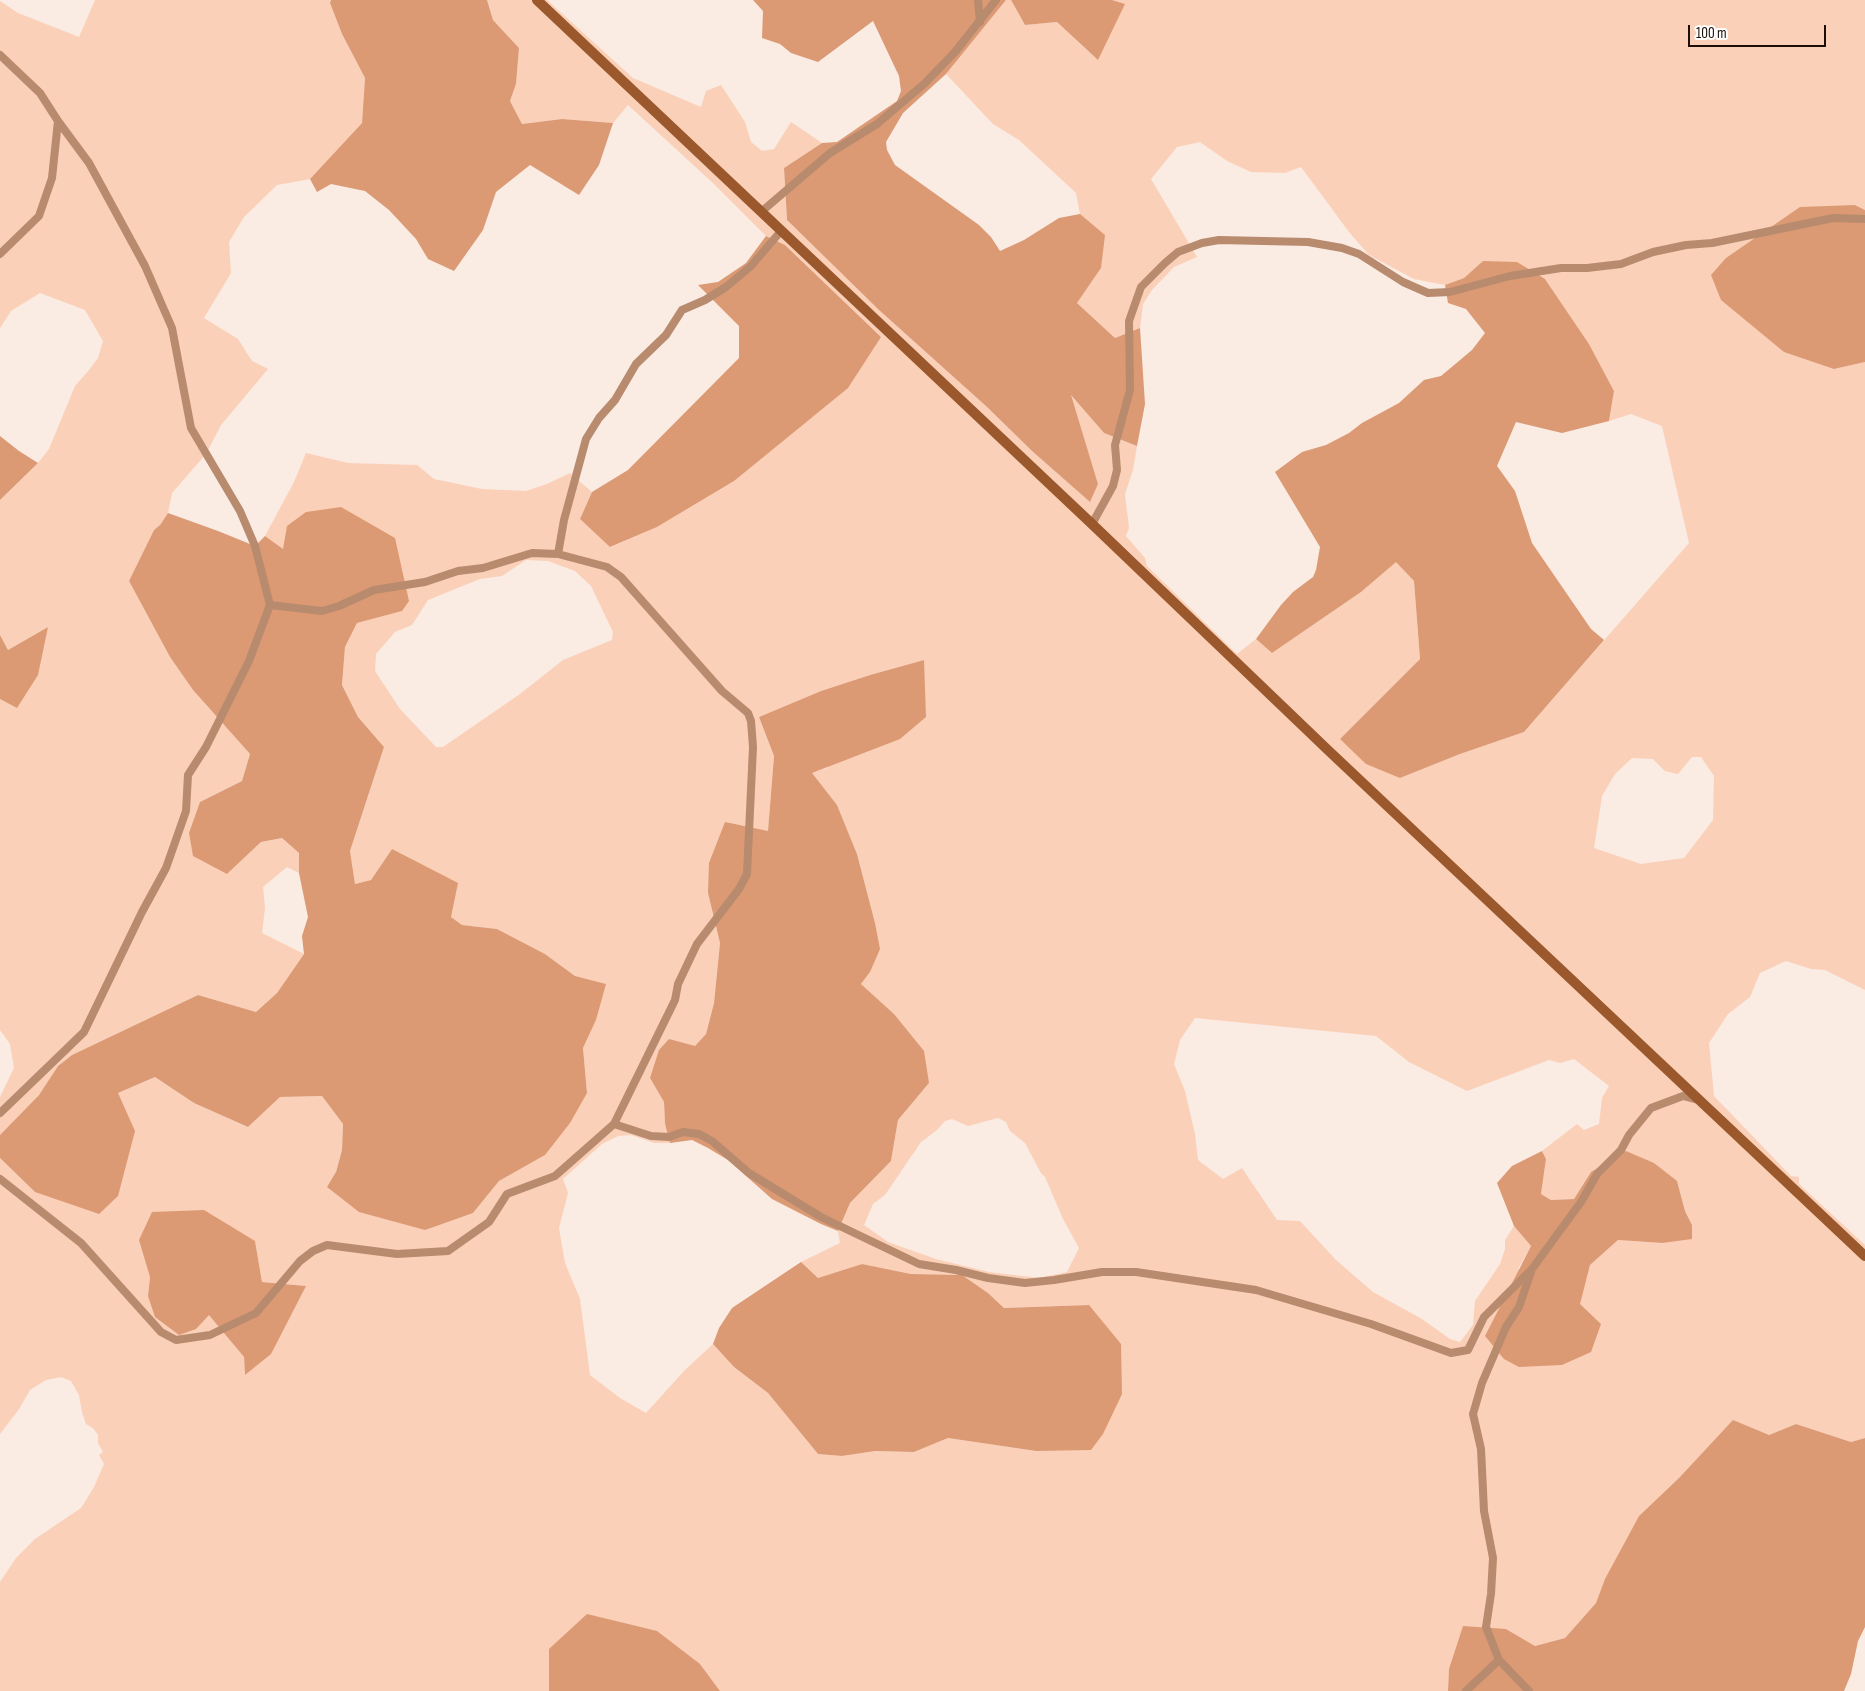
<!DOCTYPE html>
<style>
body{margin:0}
#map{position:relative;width:1865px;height:1691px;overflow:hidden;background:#faebe3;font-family:"Sofia Sans Condensed",sans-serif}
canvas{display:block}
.scale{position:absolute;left:1688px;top:25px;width:138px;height:22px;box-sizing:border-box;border:2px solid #1a0e07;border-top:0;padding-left:6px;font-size:15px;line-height:18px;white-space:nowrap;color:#1a0e07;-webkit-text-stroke:4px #fff;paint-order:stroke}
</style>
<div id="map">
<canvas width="1865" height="1691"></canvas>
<div class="scale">100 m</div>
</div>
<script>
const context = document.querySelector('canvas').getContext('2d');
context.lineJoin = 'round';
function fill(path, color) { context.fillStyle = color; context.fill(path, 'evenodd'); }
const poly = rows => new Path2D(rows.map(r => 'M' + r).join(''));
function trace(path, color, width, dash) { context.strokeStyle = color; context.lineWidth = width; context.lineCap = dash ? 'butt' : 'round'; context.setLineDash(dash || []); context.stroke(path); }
const green = poly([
 [95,0,331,0,330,3,342,34,365,78,362,123,310,179,277,185,244,217,229,242,231,273,204,318,238,339,252,361,268,369,221,425,206,454,172,493,168,513,160,525,154,530,129,581,170,657,193,690,250,754,242,781,200,802,227,874,261,842,282,838,299,853,299,873,287,867,263,887,265,908,262,933,304,954,277,993,256,1012,198,995,72,1055,58,1066,39,1095,0,1135,0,1097,14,1068,10,1044,0,1030,0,699,16,707,48,627,8,650,0,635,0,500,38,463,49,449,75,386,89,370,98,358,103,341,85,310,40,293,11,311,0,328,0,1,18,13,79,37],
 [487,0,547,0,633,78,701,107,706,91,721,85,745,122,751,142,762,151,774,149,791,122,822,143,784,168,787,220,879,310,987,407,1032,451,1089,501,1098,484,1070,394,1104,433,1137,446,1133,470,1125,494,1129,528,1126,536,1145,558,1147,566,1237,654,1256,639,1272,653,1361,592,1396,561,1414,581,1420,659,1340,739,1400,778,1460,754,1524,732,1689,543,1662,426,1631,414,1609,421,1614,391,1589,344,1545,279,1483,261,1464,278,1445,285,1414,279,1369,255,1349,232,1301,167,1285,173,1251,172,1227,161,1200,142,1177,147,1151,179,1197,257,1174,267,1152,290,1143,304,1140,328,1115,338,1077,303,1101,268,1104,235,1080,214,1076,193,1019,140,993,124,946,74,1006,0,1011,0,1025,25,1057,22,1097,59,1124,4,1112,0,1865,0,1865,210,1855,205,1834,369,1865,362,1865,990,1825,970,1811,969,1786,961,1760,973,1750,997,1728,1014,1709,1043,1714,1096,1791,1176,1799,1177,1799,1184,1865,1245,1865,1438,1851,1442,1796,1424,1769,1435,1680,1477,1639,1516,1606,1579,1596,1603,1565,1638,1535,1646,1506,1629,1449,1669,1448,1691,720,1691,700,1664,549,1649,549,1691,0,1691,0,1582,16,1558,35,1539,81,1508,94,1487,104,1464,99,1455,103,1452,98,1443,98,1435,93,1428,86,1424,82,1412,79,1395,71,1381,61,1377,46,1380,30,1390,19,1409,0,1434,0,1158,35,1192,118,1093,155,1077,194,1103,248,1127,280,1097,322,1096,343,1124,342,1150,336,1172,473,1213,499,1181,545,1155,587,1093,583,1048,596,1020,605,984,575,976,545,954,497,929,462,925,451,917,392,849,371,880,355,884,350,851,384,747,358,717,342,685,345,647,357,623,401,611,283,550,265,536,294,482,306,453,348,463,417,465,434,479,482,489,526,491,547,484,570,473,592,492,580,519,611,547,657,527,734,481,881,337,785,245,766,236,714,184,628,105,613,123,562,119,522,124,510,101,516,84,519,48,493,20],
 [526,560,548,561,575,571,591,586,613,632,612,640,563,660,520,694,443,747,436,747,400,709,375,671,376,654,395,632,412,625,428,600,480,579,502,576],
 [924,660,827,768,811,773,837,805,857,854,875,923,870,972,861,984,894,1014,929,1083,898,1120,891,1161,850,1203,838,1231,840,1243,801,1262,818,1278,862,1264,911,1274,962,1275,988,1293,1004,1308,1089,1305,1036,1451,948,1438,914,1452,875,1451,842,1456,818,1454,768,1393,734,1367,713,1344,684,1371,646,1413,620,1398,590,1375,580,1299,565,1263,559,1228,568,1193,563,1179,602,1144,618,1136,631,1135,654,1143,670,1143,665,1124,664,1102,650,1078,695,1046,706,1034,714,1003,720,943,708,893,768,832,774,756,759,717,821,691,870,675],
 [1692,757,1701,757,1714,776,1713,820,1684,858,1641,864,1594,848,1602,796,1615,774,1632,758,1653,759,1665,771,1678,774],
 [1195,1018,1376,1036,1409,1062,1467,1091,1549,1060,1560,1063,1574,1059,1609,1086,1602,1098,1599,1124,1584,1130,1577,1124,1542,1151,1546,1159,1541,1194,1551,1200,1574,1199,1591,1172,1677,1181,1685,1211,1692,1225,1662,1243,1618,1240,1590,1265,1579,1304,1601,1324,1518,1269,1531,1246,1514,1226,1505,1240,1505,1249,1500,1264,1475,1301,1473,1325,1460,1342,1450,1339,1422,1319,1373,1292,1336,1260,1300,1221,1277,1220,1242,1168,1223,1179,1198,1160,1195,1134,1185,1091,1174,1064,1180,1040],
 [998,1118,1006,1122,1010,1131,1025,1143,1041,1173,1045,1177,1063,1219,1079,1248,1067,1272,1039,1278,989,1272,936,1259,888,1242,864,1225,873,1204,885,1195,921,1142,937,1130,945,1121,952,1119,968,1126],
 [255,1241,262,1282,305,1286,245,1375,244,1357,209,1314,196,1328,148,1296,150,1277]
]);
const forest = poly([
 [331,0,487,0,493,20,519,48,516,84,510,101,522,124,562,119,613,123,599,165,579,195,530,165,496,192,483,230,454,271,428,259,416,239,389,210,365,191,331,184,317,192,310,179,362,123,365,78,342,34,330,3],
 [753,0,1006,0,946,74,903,113,886,142,887,150,895,165,979,225,991,237,1000,251,1024,240,1059,218,1080,214,1105,235,1101,268,1077,303,1115,338,1140,328,1145,404,1137,446,1104,433,1071,395,1098,484,1090,502,1032,451,987,407,879,310,787,220,784,168,822,143,837,142,897,101,901,91,899,76,873,21,818,62,791,53,780,44,762,38,763,11],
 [1011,0,1112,0,1125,4,1098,60,1057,22,1025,25],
 [1855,205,1865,210,1865,362,1834,369,1784,352,1721,300,1711,275,1726,258,1800,207],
 [766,236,785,245,881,337,848,388,734,481,657,527,610,547,580,519,592,492,628,470,739,358,739,326,698,285,718,282,746,263],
 [1483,261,1517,262,1545,279,1589,344,1614,391,1609,421,1562,433,1516,422,1497,466,1515,491,1532,543,1591,629,1604,640,1524,732,1460,754,1400,778,1366,764,1340,739,1420,659,1414,581,1396,562,1361,592,1272,653,1256,639,1281,605,1293,592,1313,577,1316,570,1320,547,1275,472,1302,452,1326,445,1349,433,1362,423,1399,403,1424,380,1441,376,1472,350,1485,333,1466,309,1448,303,1445,285,1464,278],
 [0,436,19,451,38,463,0,500],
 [341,507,395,538,409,601,402,611,357,623,345,647,342,685,358,717,384,747,350,851,355,884,371,880,392,849,458,883,451,917,462,925,497,929,545,954,575,976,606,984,596,1020,583,1048,587,1093,570,1123,545,1155,499,1181,473,1213,425,1230,359,1212,327,1187,336,1172,342,1150,343,1124,322,1096,280,1097,248,1127,194,1103,155,1077,118,1093,135,1131,118,1196,99,1214,35,1192,0,1158,0,1135,39,1095,58,1066,72,1055,198,995,256,1012,277,993,304,954,302,936,308,917,299,873,299,853,282,838,261,842,227,874,193,856,189,833,200,802,242,781,250,754,193,690,170,657,129,581,154,530,160,525,168,513,218,531,255,546,265,536,283,549,287,526,306,512],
 [48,627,38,675,17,708,0,699,0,635,8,650],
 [924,660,926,717,900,739,812,773,837,805,857,854,875,923,880,949,870,972,861,984,894,1014,924,1051,929,1083,898,1120,891,1161,850,1203,838,1231,821,1224,772,1199,728,1160,708,1148,692,1140,670,1143,665,1124,664,1102,650,1078,659,1050,669,1039,695,1046,706,1034,714,1003,720,943,708,893,709,863,725,822,768,831,774,756,759,717,821,691,870,675],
 [1542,1151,1546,1159,1541,1194,1551,1200,1574,1199,1591,1172,1626,1151,1654,1163,1677,1181,1685,1211,1692,1225,1692,1239,1662,1243,1618,1240,1590,1265,1580,1304,1601,1324,1591,1352,1562,1365,1519,1367,1504,1359,1485,1336,1531,1246,1514,1226,1497,1183,1512,1166],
 [204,1210,255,1241,262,1282,306,1286,271,1354,245,1375,244,1357,209,1315,196,1329,179,1335,155,1317,148,1296,150,1277,139,1240,152,1212],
 [801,1262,818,1278,862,1264,911,1274,962,1275,988,1293,1004,1308,1089,1305,1121,1344,1122,1394,1103,1434,1091,1450,1036,1451,948,1438,914,1452,875,1451,842,1456,818,1454,768,1393,734,1367,713,1344,719,1328,732,1308],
 [1733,1420,1769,1435,1796,1424,1851,1442,1865,1438,1865,1627,1858,1641,1851,1674,1844,1691,1448,1691,1449,1669,1463,1626,1506,1629,1535,1646,1565,1638,1596,1603,1605,1579,1639,1516,1680,1477],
 [587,1614,657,1631,700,1664,720,1691,549,1691,549,1649]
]);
const street = poly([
 [978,0,980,22],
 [0,55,40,93,58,121,52,178,39,216,0,254],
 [761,212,830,153,877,124,924,84,955,52,996,0],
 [1092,524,1113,486,1117,470,1115,445,1130,390,1129,321,1141,287,1165,263,1178,252,1202,243,1219,240,1308,242,1342,248,1359,254,1403,282,1428,293,1450,292,1510,276,1561,268,1587,268,1621,264,1653,252,1686,245,1712,243,1833,218,1865,219],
 [558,554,564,520,586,439,599,418,615,400,636,364,666,335,682,310,705,300,726,287,751,266,781,231],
 [270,605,322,611,339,606,374,590,425,582,458,571,483,568,532,553,558,554,607,567,621,577,722,691,748,713,751,721,753,747,747,874,739,889,697,944,678,984,675,1000,614,1124],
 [0,1113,84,1032,142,912,166,868,186,811,188,775,206,747,249,661,270,605,255,546,240,511,191,428,172,328,145,266,89,163,58,121],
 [0,1179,81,1243,161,1332,176,1340,210,1335,256,1313,300,1261,313,1251,327,1245,397,1254,448,1251,489,1222,507,1194,555,1176,614,1124,651,1136,669,1137,683,1132,699,1134,712,1141,749,1173,821,1217,919,1264,956,1270,988,1278,1025,1283,1054,1280,1102,1272,1136,1272,1256,1290,1371,1324,1451,1353,1468,1350,1484,1317,1532,1269,1581,1202,1597,1174,1621,1150,1629,1135,1651,1108,1683,1096,1698,1100],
 [1466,1691,1499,1660],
 [1529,1691,1499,1660,1486,1627,1491,1594,1493,1558,1484,1511,1481,1449,1473,1414,1482,1383,1506,1327,1519,1307,1531,1272]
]);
const secondary = poly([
 [537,0,1092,524,1330,752,1865,1256]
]);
fill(green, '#fbd0b8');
fill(forest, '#db9a74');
trace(street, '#b88a6e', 8);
trace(secondary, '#9a582c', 10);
</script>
